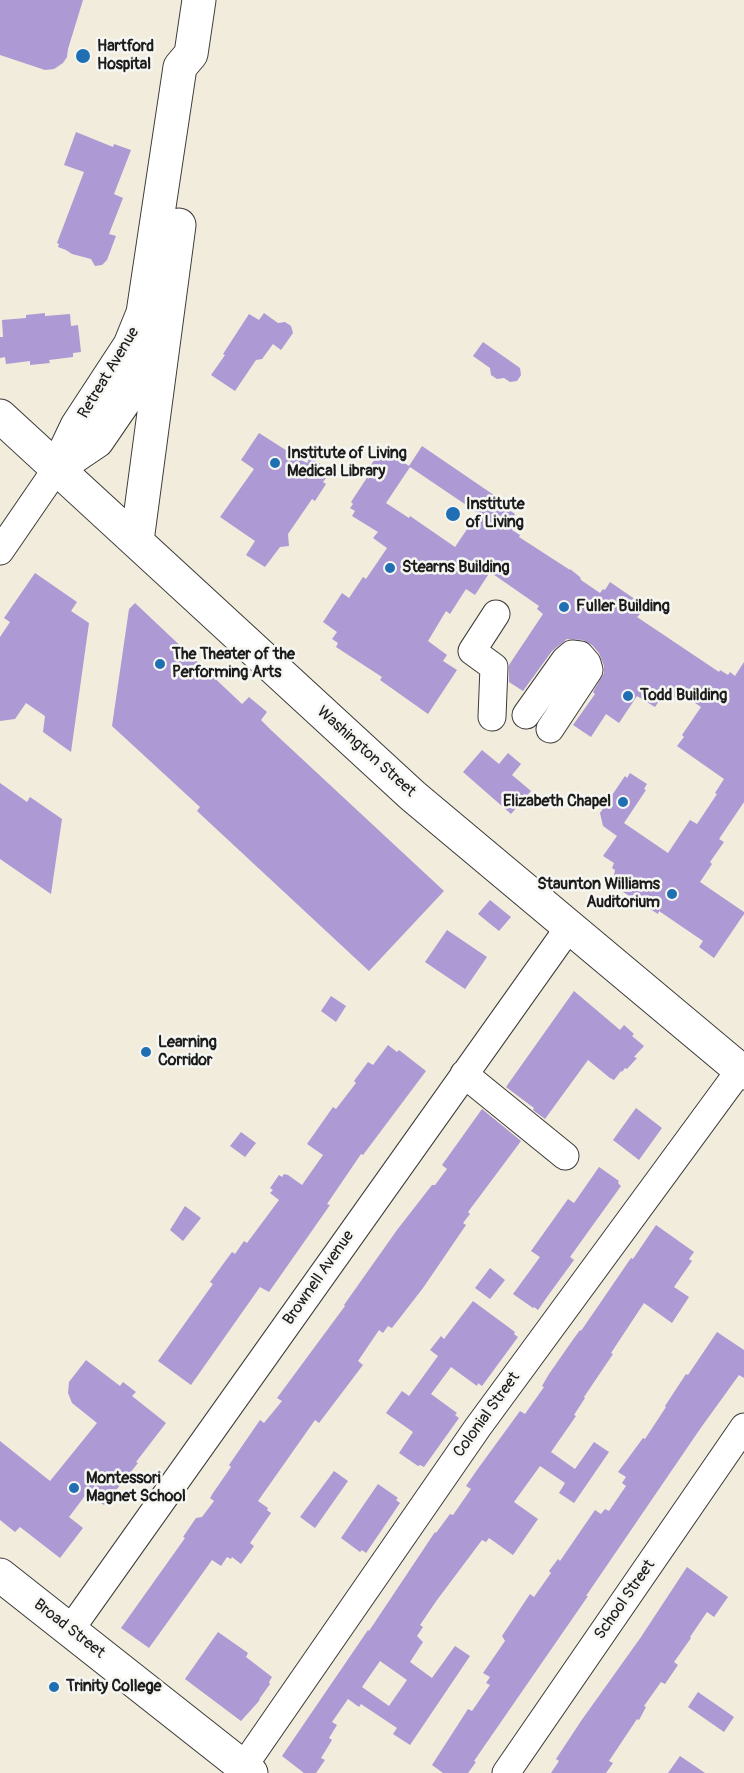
<!DOCTYPE html>
<style>
body{margin:0}
canvas{display:block;background:#f1ecdb}
</style>
<canvas width="744" height="1773"></canvas>
<script>
const context = document.querySelector('canvas').getContext('2d');
context.lineJoin = 'round';
function fill(path, color) { context.fillStyle = color; context.fill(path, 'evenodd'); }
const poly = rows => new Path2D(rows.map(r => 'M' + r).join(''));
function trace(path, color, width, dash) { context.strokeStyle = color; context.lineWidth = width; context.lineCap = dash ? 'butt' : 'round'; context.setLineDash(dash || []); context.stroke(path); }
function label(font, color, halo, rows, align = 'center') {
  context.font = font + ' Pangolin,sans-serif'; context.lineWidth = 5; context.setLineDash([]); context.textBaseline = 'middle'; context.strokeStyle = halo; context.fillStyle = color; for (const [text, x, y, turn = 0] of rows) {
    context.save(); context.translate(x, y); context.rotate((+turn || 0) * Math.PI / 180); context.textAlign = isNaN(turn) ? turn : align; if (halo) context.strokeText(text, 0, 0); context.fillText(text, 0, 0); context.restore();
  }
}
const building = poly([
 [0,0,83,0,68,49,67,57,63,63,54,69,45,70,0,55],
 [76,132,113,147,114,144,131,150,114,194,123,198,109,234,116,236,107,260,102,265,95,266,91,259,72,254,66,250,58,247,59,244,57,243,84,172,64,165],
 [45,313,45,316,70,314,71,326,78,325,81,352,73,353,73,357,49,360,50,363,30,365,30,361,6,364,5,357,0,358,0,337,3,337,2,320,26,318,26,315],
 [264,313,278,323,285,322,291,326,293,333,281,350,273,344,262,359,256,360,235,391,211,375,225,355,223,354,249,314,259,320],
 [483,342,520,368,521,375,517,381,510,382,504,378,497,379,491,375,490,368,473,356],
 [259,433,303,461,307,463,310,457,331,471,323,482,326,484,315,501,312,499,288,534,289,546,280,547,265,567,246,555,255,541,220,517,254,469,241,460],
 [422,446,507,504,505,507,515,514,510,523,515,526,512,530,520,535,519,537,570,570,570,569,580,577,581,580,600,593,603,589,605,590,610,582,642,604,636,612,640,614,637,617,719,672,720,670,728,675,730,672,735,676,744,662,744,802,719,839,724,842,710,862,712,864,700,882,744,912,744,914,714,958,699,947,703,941,659,911,658,914,612,885,615,870,612,868,614,863,603,856,617,836,603,826,600,813,625,776,627,778,630,773,647,784,644,789,646,790,624,823,668,853,690,820,697,824,717,794,715,793,724,779,677,746,684,737,682,735,701,707,679,692,675,698,672,695,667,702,661,698,655,707,637,696,619,723,606,714,591,737,573,725,595,694,593,692,604,673,604,666,599,653,592,645,583,640,567,639,552,651,523,691,509,682,509,665,543,614,537,609,539,606,490,572,475,595,466,589,450,614,446,611,428,641,447,655,443,661,457,670,428,714,380,680,382,677,336,647,338,643,332,639,337,632,323,622,342,593,349,598,363,577,366,579,387,548,373,538,378,532,352,516,355,511,350,508,353,504,351,502,372,470,369,468,382,448,409,466],
 [410,467,478,513,455,547,410,516,409,518,386,503],
 [35,573,77,602,71,611,89,623,71,752,43,732,45,716,26,703,15,719,0,721,0,637,10,622,4,618],
 [135,603,242,704,249,697,267,712,261,720,272,731,444,891,369,971,197,811,200,807,112,726,129,609],
 [482,750,499,764,508,753,521,764,512,775,531,791,511,814,463,772],
 [0,783,27,802,30,797,62,819,51,894,0,859],
 [490,900,511,917,499,931,478,914],
 [447,930,487,957,465,989,425,962],
 [574,991,620,1030,624,1025,634,1034,632,1036,644,1046,634,1057,637,1058,627,1069,625,1068,622,1072,621,1071,614,1080,610,1078,588,1060,545,1119,533,1110,534,1108,506,1087],
 [331,996,346,1006,336,1022,321,1011],
 [388,1045,397,1052,399,1050,426,1071,363,1155,361,1154,327,1204,330,1205,269,1292,260,1287,191,1385,158,1361,213,1284,210,1282,232,1252,235,1254,244,1241,247,1243,279,1200,270,1193,273,1190,270,1188,279,1175,282,1177,284,1174,288,1175,302,1185,323,1155,307,1144,333,1107,336,1109,356,1083,354,1081,368,1062,373,1065],
 [636,1108,662,1128,639,1160,613,1140],
 [482,1109,521,1141,468,1212,470,1214,463,1223,466,1225,423,1288,392,1328,388,1326,383,1333,379,1330,358,1361,363,1365,319,1423,315,1420,258,1501,268,1508,267,1510,271,1513,250,1543,254,1546,241,1564,232,1557,231,1559,227,1557,221,1566,212,1560,149,1648,121,1628,185,1538,183,1537,196,1518,202,1517,214,1501,210,1498,213,1493,231,1467,229,1465,260,1420,264,1423,282,1401,277,1398,345,1306,344,1305,397,1230,432,1185,435,1185,447,1169,442,1165],
 [241,1132,256,1143,245,1157,230,1146],
 [599,1167,619,1181,618,1183,621,1186,570,1257,574,1260,547,1297,538,1310,534,1307,533,1308,513,1294,540,1257,531,1251,568,1199,574,1203],
 [185,1206,201,1218,183,1241,170,1230],
 [656,1225,694,1252,689,1259,692,1261,674,1287,689,1297,672,1323,644,1303,611,1353,613,1354,584,1397,585,1398,574,1415,576,1416,551,1452,575,1469,594,1442,609,1452,574,1503,559,1493,565,1483,540,1466,514,1502,538,1519,513,1555,489,1538,486,1542,482,1540,437,1600,420,1625,423,1627,417,1636,423,1642,410,1662,432,1678,455,1646,470,1656,410,1745,393,1734,397,1728,361,1704,359,1707,348,1699,332,1722,337,1725,329,1738,332,1740,321,1758,325,1760,316,1773,304,1773,282,1756,368,1630,369,1631,435,1532,436,1533,450,1514,453,1515,471,1489,466,1486,477,1470,520,1411,525,1414,544,1387,542,1386,549,1374,572,1341,580,1330,581,1331,631,1258,633,1259],
 [380,1661,407,1680,389,1706,362,1687],
 [490,1268,505,1280,490,1299,475,1288],
 [473,1301,515,1332,514,1334,518,1337,482,1386,478,1383,477,1386,451,1367,431,1394,457,1413,455,1415,459,1418,424,1467,420,1465,418,1466,399,1453,413,1432,386,1413,402,1391,409,1396,438,1356,430,1350,441,1336,444,1339],
 [717,1332,744,1350,744,1378,739,1375,700,1429,586,1596,588,1596,474,1761,476,1762,468,1773,443,1773,432,1765,468,1709,472,1711,490,1685,486,1683,490,1677,483,1673,505,1641,502,1636,530,1594,534,1597,551,1573,549,1571,558,1559,560,1561,595,1510,601,1514,605,1509,609,1511,626,1486,622,1483,626,1477,618,1472,643,1438,645,1439,666,1407,665,1406,686,1374,688,1375],
 [86,1360,120,1386,123,1382,136,1392,132,1396,166,1423,136,1462,138,1463,104,1505,87,1493,69,1517,83,1528,60,1558,20,1527,15,1532,0,1520,0,1441,50,1481,97,1423,72,1403,68,1393,69,1382],
 [334,1471,348,1481,315,1528,300,1517],
 [378,1484,398,1498,396,1500,400,1503,366,1553,362,1550,360,1552,341,1538],
 [687,1567,728,1597,714,1617,707,1612,690,1637,691,1638,674,1662,678,1665,665,1684,661,1682,644,1706,646,1707,639,1720,637,1719,609,1761,613,1763,606,1773,551,1773,559,1761,556,1759,581,1721,641,1637],
 [218,1632,248,1653,246,1657,272,1677,269,1682,270,1684,260,1698,259,1701,241,1721,185,1679],
 [698,1692,734,1717,724,1732,688,1707],
 [680,1756,705,1773,668,1773]
]);
const minor = poly([
 [0,551,57,468],
 [526,715,565,660,572,654,580,655,587,663,589,670,550,729],
 [492,717,494,667,472,651,496,614],
 [464,1074,565,1156],
 [70,1630,570,926],
 [243,1767,478,1427,740,1070],
 [506,1773,744,1427]
]);
const major = poly([
 [0,416,413,796,744,1073],
 [57,468,77,426,130,345,143,313,180,67,191,54,199,0],
 [57,468,97,441,147,368,157,349],
 [137,541,179,225],
 [0,1575,251,1773]
]);
const markers = [
 [83,56,8,"#1f6fb2"],
 [275,463,6,"#1f6fb2"],
 [453,514,8,"#1f6fb2"],
 [390,568,6,"#1f6fb2"],
 [564,607,6,"#1f6fb2"],
 [160,664,6,"#1f6fb2"],
 [628,696,6,"#1f6fb2"],
 [623,802,6,"#1f6fb2"],
 [672,894,6,"#1f6fb2"],
 [146,1052,6,"#1f6fb2"],
 [74,1488,6,"#1f6fb2"],
 [54,1687,6,"#1f6fb2"]
];
const poiNames = [
 ["Hartford",97,47],
 ["Hospital",97,65],
 ["Institute of Living",287,454],
 ["Medical Library",287,472],
 ["Institute",466,505],
 ["of Living",466,523],
 ["Stearns Building",402,568],
 ["Fuller Building",576,607],
 ["The Theater of the",172,655],
 ["Performing Arts",172,673],
 ["Todd Building",640,696],
 ["Elizabeth Chapel",611,802,"right"],
 ["Staunton Williams",660,885,"right"],
 ["Auditorium",660,903,"right"],
 ["Learning",158,1043],
 ["Corridor",158,1061],
 ["Montessori",86,1479],
 ["Magnet School",86,1497],
 ["Trinity College",66,1687]
];
const streetNames = [
 ["Retreat Avenue",109,373,-59],
 ["Washington Street",366,752,42],
 ["Brownell Avenue",319,1278,-55],
 ["Colonial Street",487,1415,-54],
 ["School Street",625,1600,-55],
 ["Broad Street",69,1629,38]
];
fill(building, '#ad99d4');
trace(minor, '#3c3b39', 29);
trace(major, '#3c3b39', 35);
trace(minor, '#fff', 27);
trace(major, '#fff', 33);
for (const [x, y, r, color] of markers) { const dot = new Path2D(); dot.arc(x, y, r, 0, 2 * Math.PI); context.fillStyle = color; context.fill(dot); trace(dot, '#f6f6f2', 2); }
label('bold 16px', '#1c1c1c', '#f6f6f2', poiNames, 'left');
label('16px', '#1c1c1c', '#f6f6f2', streetNames);
</script>
